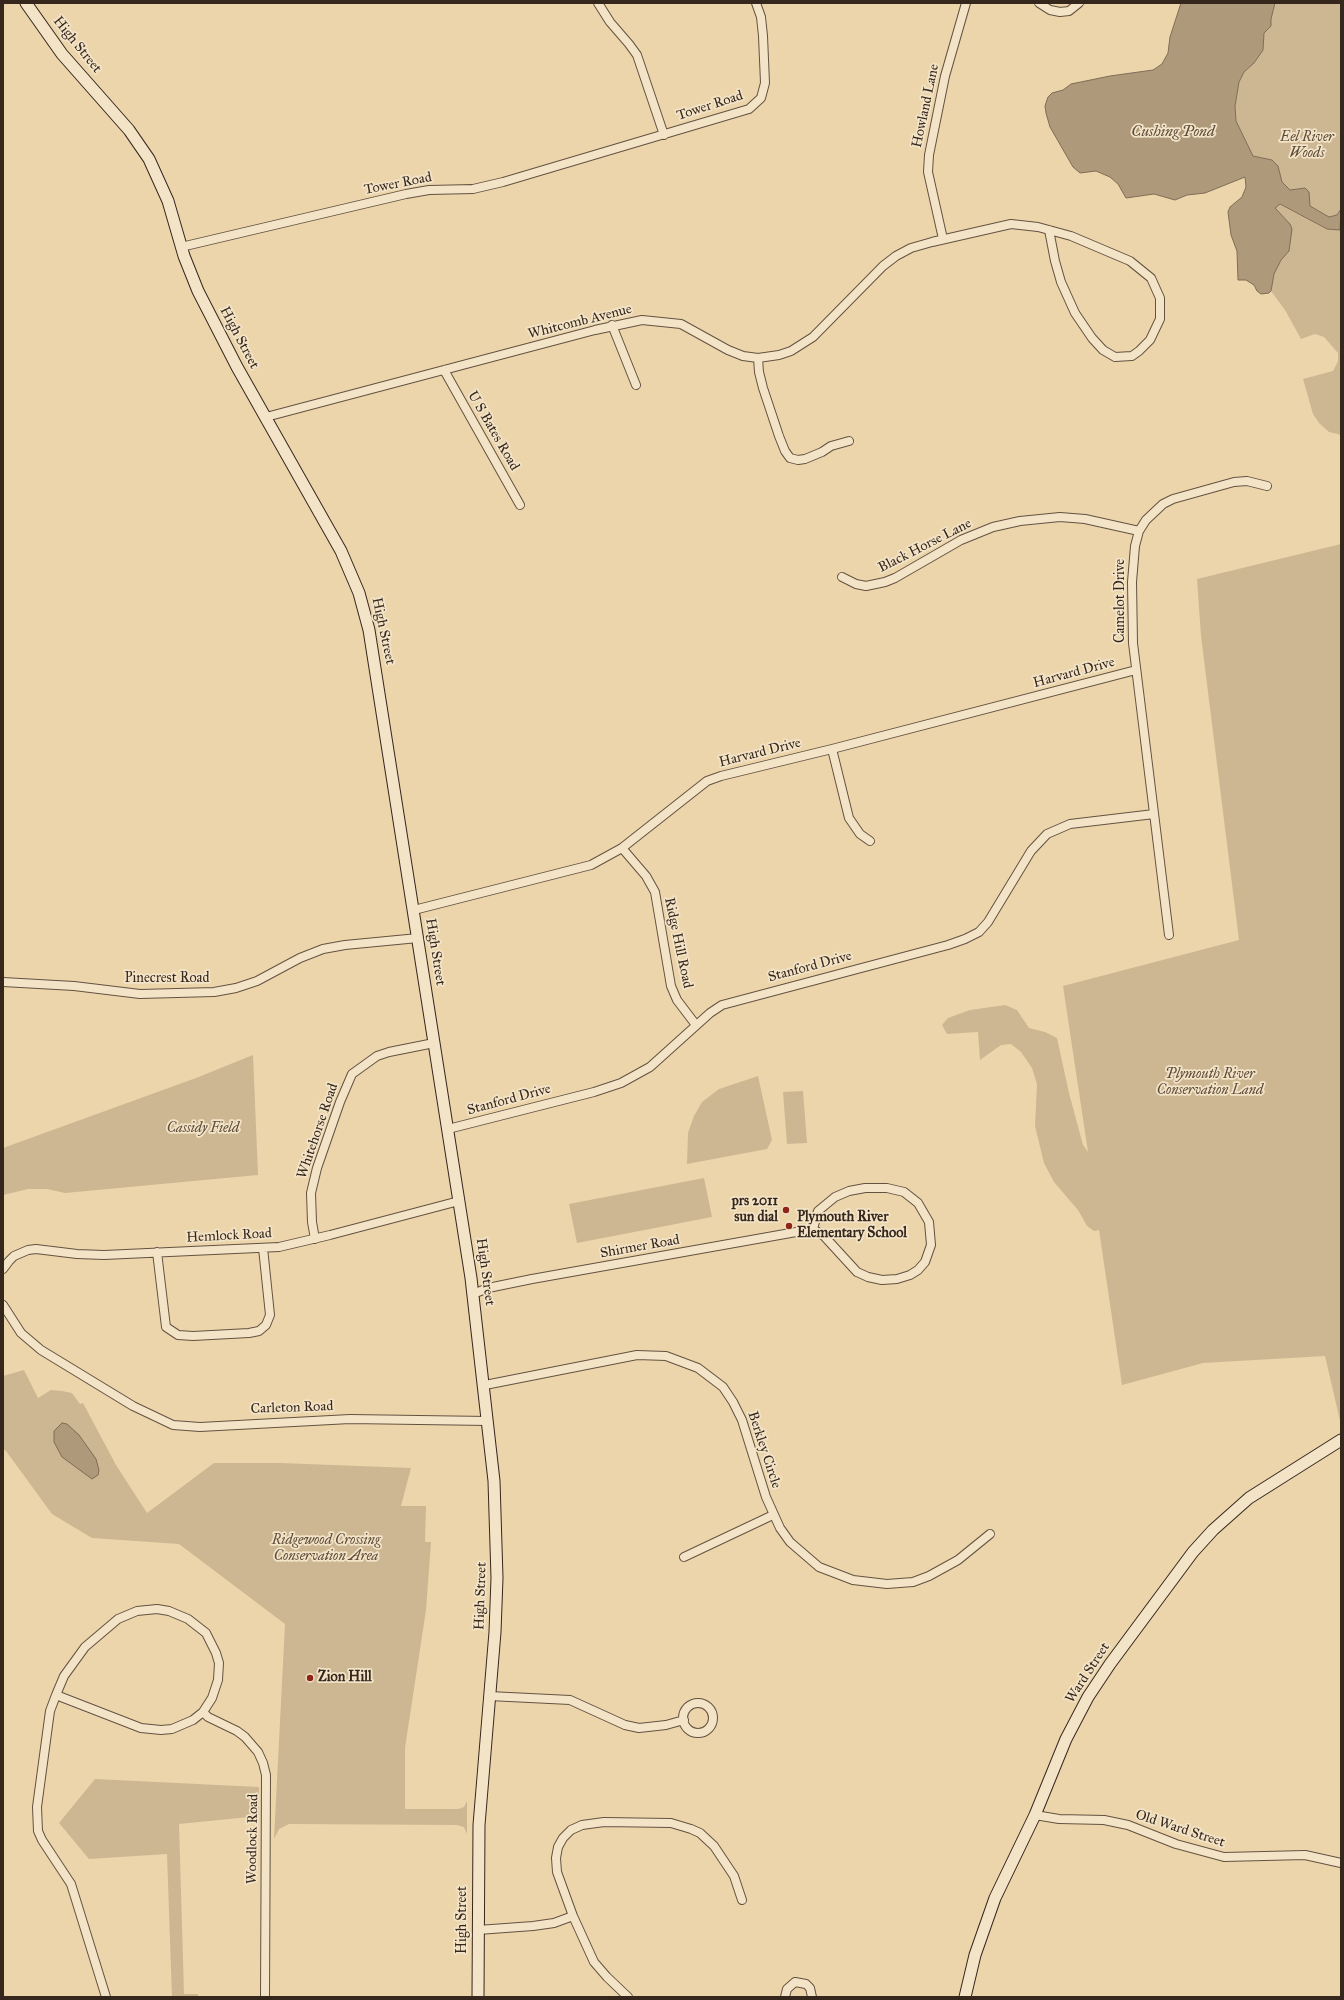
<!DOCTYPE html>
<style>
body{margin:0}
#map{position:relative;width:1344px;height:2000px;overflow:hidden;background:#ecd5ab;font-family:"IM FELL Great Primer",serif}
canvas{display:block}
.frame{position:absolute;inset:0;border:4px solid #36271d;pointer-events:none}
</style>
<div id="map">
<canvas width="1344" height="2000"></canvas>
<div class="frame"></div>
</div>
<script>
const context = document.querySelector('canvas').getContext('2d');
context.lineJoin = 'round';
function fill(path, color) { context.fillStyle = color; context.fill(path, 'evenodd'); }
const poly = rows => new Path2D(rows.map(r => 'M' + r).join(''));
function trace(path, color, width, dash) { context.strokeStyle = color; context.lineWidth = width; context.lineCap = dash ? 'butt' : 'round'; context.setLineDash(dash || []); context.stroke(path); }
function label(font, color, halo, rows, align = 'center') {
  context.font = font + ' "IM FELL Great Primer",serif'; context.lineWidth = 3.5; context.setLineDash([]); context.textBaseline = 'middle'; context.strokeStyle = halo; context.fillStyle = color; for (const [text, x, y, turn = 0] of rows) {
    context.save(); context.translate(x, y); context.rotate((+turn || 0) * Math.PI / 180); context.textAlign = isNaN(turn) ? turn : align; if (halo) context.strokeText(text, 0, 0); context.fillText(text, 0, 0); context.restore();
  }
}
const green = poly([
 [1275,3,1341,3,1341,209,1337,215,1329,217,1313,208,1310,206,1305,188,1290,190,1281,182,1278,166,1272,160,1253,156,1236,121,1235,106,1239,82,1244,72,1254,63,1263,50,1264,33,1271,26,1271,19],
 [1279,204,1326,229,1341,229,1341,435,1329,432,1319,423,1313,414,1303,379,1333,371,1338,361,1338,353,1324,337,1315,334,1301,339,1285,310,1271,291,1274,274,1281,259,1289,251,1290,224,1275,208],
 [1341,544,1341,1425,1325,1356,1203,1363,1122,1385,1099,1230,1094,1231,1087,1226,1078,1210,1054,1182,1044,1163,1035,1126,1037,1084,1032,1068,1021,1052,1011,1044,1001,1045,980,1060,978,1032,947,1034,942,1025,948,1018,970,1010,1005,1005,1017,1010,1029,1028,1045,1032,1057,1038,1069,1093,1083,1145,1088,1152,1063,986,1239,940,1201,636,1197,579],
 [253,1055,258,1175,65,1193,47,1189,28,1189,3,1195,3,1148,196,1078],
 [758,1076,772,1140,767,1149,687,1164,688,1133,694,1116,702,1102,719,1089],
 [803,1091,807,1143,787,1144,783,1092],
 [704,1178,712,1217,577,1243,569,1204],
 [24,1370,38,1398,51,1390,62,1391,72,1393,80,1404,83,1403,116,1465,147,1513,214,1463,280,1463,411,1468,401,1506,426,1506,425,1542,431,1542,426,1610,405,1748,405,1809,458,1809,464,1807,467,1801,467,1834,464,1827,457,1825,289,1824,279,1829,274,1839,285,1624,179,1544,92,1538,52,1514,6,1451,3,1449,3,1376],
 [95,1779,259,1787,259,1816,179,1824,184,1994,198,1994,198,1997,172,1997,167,1854,89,1859,59,1823]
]);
const water = poly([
 [1181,3,1275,3,1271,19,1271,26,1264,33,1263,50,1254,63,1244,72,1239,82,1235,106,1236,121,1253,156,1272,160,1278,166,1282,182,1290,190,1305,188,1309,192,1310,206,1329,217,1337,215,1341,209,1340,230,1327,229,1280,204,1275,208,1290,224,1292,229,1289,251,1281,260,1274,274,1271,291,1269,293,1261,294,1257,291,1254,285,1246,280,1238,280,1237,251,1231,235,1228,212,1230,207,1242,197,1246,187,1245,177,1205,193,1187,195,1175,200,1154,194,1126,198,1118,184,1110,177,1096,171,1080,173,1073,167,1050,127,1046,113,1045,106,1048,97,1052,93,1063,90,1071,84,1110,76,1153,70,1162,64,1168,53,1170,37,1181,3],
 [62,1423,67,1424,79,1435,96,1459,99,1470,98,1475,92,1479,62,1457,54,1442,54,1431,62,1423]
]);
const street = poly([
 [598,3,610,22,629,44,637,55,664,135],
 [1039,3,1050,10,1060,12,1069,11,1079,3],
 [943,239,928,172,929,155,945,76,966,3],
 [181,247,406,194,429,190,473,189,503,182,749,109,761,98,765,83,763,36,761,17,756,3],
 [612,325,636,385],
 [758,358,759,372,763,388,779,436,785,451,790,458,798,460,805,459,822,452,831,446,849,441],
 [444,370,520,505],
 [266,417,595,330,642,320,681,324,728,350,743,356,758,358,779,355,791,351,813,337,883,266,896,256,911,248,932,242,1011,224,1038,227,1071,236,1130,261,1151,278,1160,298,1160,319,1150,340,1139,351,1132,356,1115,357,1103,350,1092,338,1075,313,1061,282,1055,261,1049,230],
 [842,577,856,584,866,586,885,582,895,578,961,540,993,527,1020,521,1060,517,1085,519,1139,531],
 [832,749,849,818,860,834,870,841],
 [622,848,646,876,655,892,671,986,677,1000,696,1025],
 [414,910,591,865,622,848,707,781,721,776,832,749,1136,670],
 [1169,935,1133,643,1132,582,1135,546,1139,531,1146,520,1163,504,1173,499,1234,482,1247,481,1267,486],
 [3,982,74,986,140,994,214,992,236,988,257,981,300,958,323,949,345,945,418,938],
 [448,1129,594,1092,621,1083,650,1067,710,1013,722,1005,948,945,965,939,979,932,988,922,1031,851,1047,834,1070,824,1154,814],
 [315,1239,312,1222,311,1193,317,1168,340,1102,352,1074,377,1056,389,1052,434,1043],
 [157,1252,166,1327,178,1335,193,1336,249,1333,259,1331,266,1325,270,1315,263,1248],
 [3,1269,9,1261,14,1256,28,1250,36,1249,77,1254,104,1255,279,1247,330,1235,459,1201],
 [473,1294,488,1288,532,1279,813,1229,824,1236,857,1272,868,1277,882,1280,897,1279,910,1275,918,1270,925,1262,931,1245,929,1222,918,1203,904,1192,887,1188,865,1188,849,1191,835,1197,818,1211,813,1229],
 [3,1305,21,1333,41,1350,133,1406,173,1425,200,1427,350,1419,488,1421],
 [485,1385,637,1355,666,1356,698,1368,723,1387,733,1402,742,1420,766,1497,780,1528,790,1542,819,1567,853,1580,887,1584,913,1582,929,1576,958,1560,990,1534],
 [684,1557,773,1515],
 [56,1695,141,1728,161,1730,172,1729,193,1720,203,1712,212,1698,218,1680,219,1663,216,1653,206,1633,188,1619,169,1611,157,1609,137,1611,118,1619,85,1647,64,1676,56,1695,50,1711,37,1807,38,1831,42,1840,71,1884,106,1997],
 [489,1696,570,1700,625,1725,639,1728,666,1725,684,1720],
 '683 1718a15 15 0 1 1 30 0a15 15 0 1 1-30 0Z',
 [203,1712,208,1717,237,1731,245,1737,258,1752,263,1763,266,1775,265,1997],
 [1035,1815,1059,1819,1104,1820,1128,1825,1176,1844,1224,1857,1305,1855,1341,1863],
 [573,1916,594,1962,607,1977,628,1997],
 [478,1930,533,1926,554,1923,573,1916,557,1872,556,1858,558,1847,563,1838,571,1830,582,1825,604,1822,671,1823,691,1829,700,1833,714,1846,734,1876,742,1900],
 [785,1997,787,1989,795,1982,806,1984,810,1988,812,1997]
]);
const secondary = poly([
 [26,3,62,54,129,130,149,159,168,201,184,256,198,291,237,367,341,551,359,593,369,630,471,1278,494,1481,497,1578,495,1632,479,1825,478,1997],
 [965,1997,975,1955,995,1898,1035,1815,1066,1739,1088,1697,1110,1664,1193,1552,1213,1530,1249,1498,1341,1440]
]);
const markers = [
 [786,1210,4,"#8f2418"],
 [789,1226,4,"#8f2418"],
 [310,1678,4,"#8f2418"]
];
const streetNames = [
 ["High Street",77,45,51],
 ["Tower Road",710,106,-18],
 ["Howland Lane",926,106,-78],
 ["Tower Road",398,184,-11],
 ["Whitcomb Avenue",580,322,-14],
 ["High Street",239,338,62],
 ["U S Bates Road",493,431,60],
 ["Black Horse Lane",925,546,-27],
 ["Camelot Drive",1121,601,-90],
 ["High Street",383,631,78],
 ["Harvard Drive",1074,673,-15],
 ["Harvard Drive",760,753,-14],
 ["Ridge Hill Road",678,943,78],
 ["High Street",435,952,81],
 ["Stanford Drive",810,967,-15],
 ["Pinecrest Road",167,979],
 ["Stanford Drive",509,1100,-15],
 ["Whitehorse Road",318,1131,-71],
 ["Hemlock Road",229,1236,-3],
 ["Shirmer Road",640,1247,-10],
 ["High Street",485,1272,82],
 ["Carleton Road",292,1408,-2],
 ["Berkley Circle",764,1450,72],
 ["High Street",481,1596,-88],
 ["Ward Street",1088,1673,-57],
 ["Old Ward Street",1180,1829,18],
 ["Woodlock Road",253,1839,-89],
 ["High Street",463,1920,-90]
];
const parkNames = [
 ["Eel River",1307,138],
 ["Woods",1307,154],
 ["Plymouth River",1210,1075],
 ["Conservation Land",1210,1091],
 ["Cassidy Field",203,1129],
 ["Ridgewood Crossing",326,1541],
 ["Conservation Area",326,1557]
];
const poiNames = [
 ["prs 2011",778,1202,"right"],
 ["sun dial",778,1218,"right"],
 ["Plymouth River",797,1218],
 ["Elementary School",797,1234],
 ["Zion Hill",318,1678]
];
const waterNames = [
 ["Cushing Pond",1173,132]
];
fill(green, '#cdb793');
fill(water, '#ae9a7b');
trace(water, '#7e6c55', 1);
trace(street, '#645240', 10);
trace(secondary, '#36271d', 13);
trace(street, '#f3e4c8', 8);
trace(secondary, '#f3e4c8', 11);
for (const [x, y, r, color] of markers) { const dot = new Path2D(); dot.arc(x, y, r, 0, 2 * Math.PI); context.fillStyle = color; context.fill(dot); trace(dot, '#f3e4c8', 1.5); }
label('14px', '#36271d', '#f3e4c8', streetNames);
label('italic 14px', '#5c4b3a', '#f3e4c8', parkNames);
label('bold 14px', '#36271d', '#f3e4c8', poiNames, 'left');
label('italic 15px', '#5a4a39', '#f3e4c8', waterNames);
</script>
